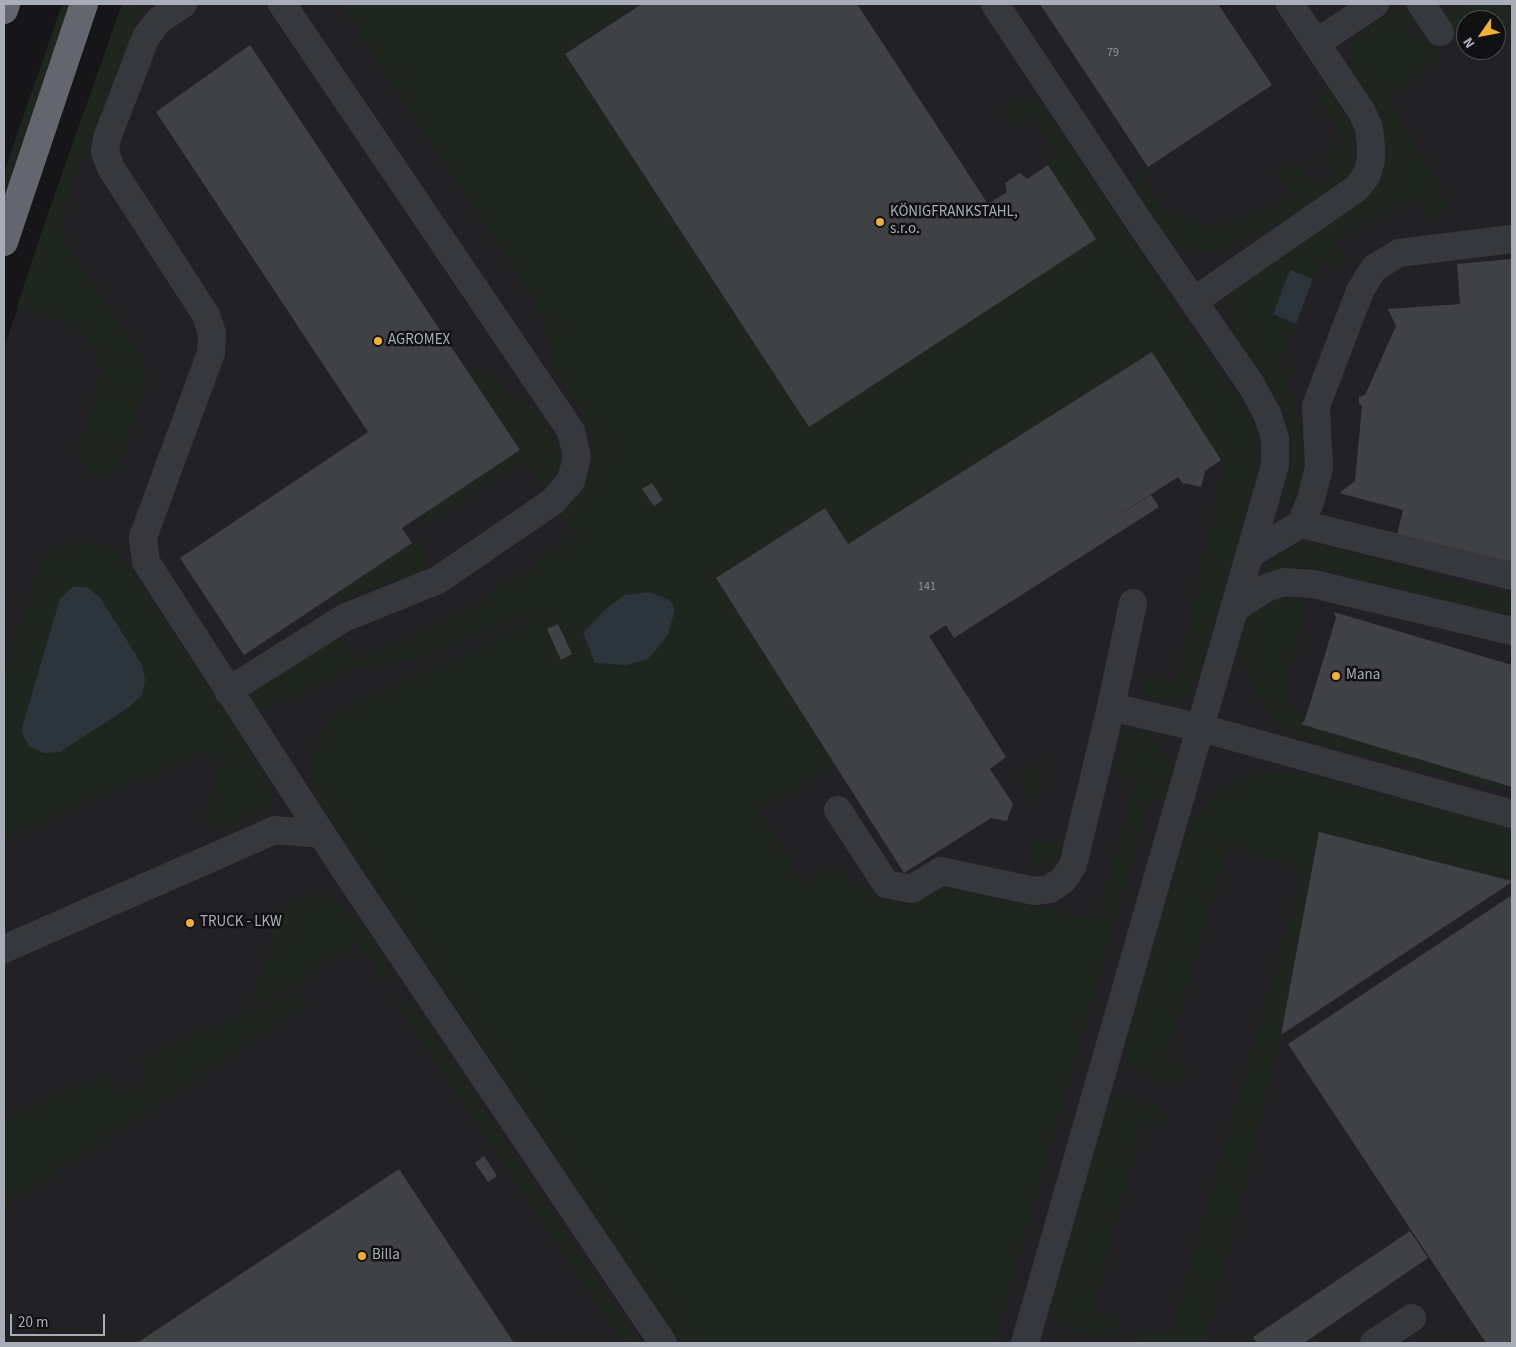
<!DOCTYPE html>
<meta charset="utf-8">
<style>
body{margin:0}
#map{position:relative;width:1516px;height:1347px;overflow:hidden;background:#161618;font-family:"Source Sans 3",sans-serif}
canvas{display:block}
.frame{position:absolute;inset:0;border:5px solid #a8adb8;pointer-events:none}
.north{position:absolute;left:1456px;top:10px;width:50px;height:50px;box-sizing:border-box;background:#111113;border:1px solid #4d4f55;border-radius:50%;rotate:237deg;font-size:14px;font-weight:700;line-height:20px;text-align:center;color:#a8adb8}
.north::after{content:'';display:block;margin:auto;width:18px;height:22px;background:#f2b134;clip-path:polygon(50% 0,100% 100%,50% 72%,0 100%)}
.scale{position:absolute;left:10px;top:1314px;width:95px;height:22px;box-sizing:border-box;border:2px solid #a8adb8;border-top:0;padding-left:6px;font-size:15px;line-height:18px;white-space:nowrap;color:#a8adb8;-webkit-text-stroke:4px #111113;paint-order:stroke}
</style>
<div id="map">
<canvas width="1516" height="1347"></canvas>
<div class="frame"></div>
<div class="north">N</div>
<div class="scale">20 m</div>
</div>
<script>
const context = document.querySelector('canvas').getContext('2d');
context.lineJoin = 'round';
function fill(path, color) { context.fillStyle = color; context.fill(path, 'evenodd'); }
const poly = rows => new Path2D(rows.map(r => 'M' + r).join(''));
function trace(path, color, width, dash) { context.strokeStyle = color; context.lineWidth = width; context.lineCap = dash ? 'butt' : 'round'; context.setLineDash(dash || []); context.stroke(path); }
function label(font, color, halo, rows, align = 'center') {
  context.font = font + ' "Source Sans 3",sans-serif'; context.lineWidth = 5; context.setLineDash([]); context.textBaseline = 'middle'; context.strokeStyle = halo; context.fillStyle = color; for (const [text, x, y, turn = 0] of rows) {
    context.save(); context.translate(x, y); context.rotate((+turn || 0) * Math.PI / 180); context.textAlign = isNaN(turn) ? turn : align; if (halo) context.strokeText(text, 0, 0); context.fillText(text, 0, 0); context.restore();
  }
}
const built = poly([
 [126,4,1512,4,1512,1343,4,1343,4,347],
 [1466,20,1496,20,1496,50,1466,50]
]);
const green = poly([
 [62,4,74,4,4,209,4,173],
 [122,4,144,4,72,186,63,213,63,229,69,247,134,343,142,358,145,373,144,389,119,468,104,476,89,471,79,449,99,389,102,369,96,349,73,322,17,307,39,239],
 [342,4,639,4,564,53,808,425,1095,238,1047,164,1059,156,1031,113,1010,127,1006,116,1007,105,1019,97,1031,98,1042,105,1127,236,1235,393,1247,414,1255,430,1258,446,1258,462,1238,542,1201,666,1194,683,1189,692,1183,697,1175,701,1166,703,1153,700,1147,695,1145,687,1147,678,1177,685,1224,466,1153,353,849,545,826,510,716,578,835,764,759,811,804,883,830,866,882,900,908,905,941,885,1098,920,1136,779,1115,772,1125,735,1130,731,1136,731,1146,733,1158,745,1168,757,1170,771,1164,802,1150,801,995,1343,683,1343,319,799,314,779,313,762,318,743,325,731,335,718,355,703,472,653,537,617,533,611,423,656,347,671,261,709,255,705,252,698,256,690,337,637,343,635,355,661,463,614,575,537,559,512,588,479,593,462,594,441,586,419,558,375,550,349,547,321],
 [1464,4,1507,4,1512,12,1512,43,1499,23,1496,24,1496,20,1466,20,1466,33,1462,36,1456,37,1452,35,1444,20,1447,15],
 [1396,9,1418,13,1420,16,1406,26,1415,38,1429,29,1436,41,1439,53,1434,64,1385,96,1437,178,1449,210,1429,219,1418,196,1333,239,1347,268,1321,259,1313,279,1290,270,1273,314,1296,324,1280,364,1294,370,1287,387,1294,401,1300,432,1302,459,1299,480,1294,498,1289,508,1285,507,1292,456,1291,433,1286,414,1266,377,1234,330,1229,317,1229,300,1234,286,1379,179,1387,160,1386,141,1383,122,1375,104,1352,69,1349,60,1355,40,1361,33],
 [1329,90,1347,119,1354,133,1356,149,1356,163,1350,177,1320,201,1223,250,1207,253,1191,250,1175,242,1162,234,1134,186,1139,174,1148,167,1146,185,1158,203,1173,216,1215,228,1295,199,1279,174,1299,161,1316,187,1335,175,1323,156,1345,141,1317,98],
 [475,369,481,369,536,413,559,450,563,459,561,472,547,492,525,459,430,521,424,513,520,450,469,372],
 [418,540,428,557,428,563,424,570,418,574,360,592,337,602,333,596],
 [86,541,109,548,126,561,271,785,273,799,270,805,266,809,219,828,204,819,222,759,202,752,4,838,4,676,42,561,64,544],
 [1308,544,1321,545,1512,596,1512,622,1303,565,1289,567,1274,573,1269,570,1267,566,1271,560,1294,547],
 [1284,595,1305,601,1298,646,1285,681,1285,698,1293,710,1306,720,1512,780,1512,792,1323,745,1296,734,1277,719,1262,700,1250,679,1244,662,1241,645,1246,621,1254,607],
 [1045,759,1037,805,1018,776],
 [1272,772,1289,772,1308,775,1512,829,1512,881,1319,832,1281,1035,1206,1343,1137,1343,1141,1328,1171,1336,1305,869,1229,846,1165,1061,1191,1068,1186,1075,1180,1080,1172,1082,1142,1073,1132,1065,1126,1047,1185,840,1197,818,1208,804,1222,791,1239,780],
 [1035,840,1061,845,1057,859,1050,865,1042,868,1029,866],
 [313,894,329,897,337,901,345,907,357,921,385,962,387,968,387,975,384,980,358,941,291,987,239,1009,252,1000,255,994,283,913,293,902,306,896],
 [292,994,298,996,305,1005,4,1207,4,1119,109,1074,119,1096,151,1082,142,1060],
 [401,999,410,1002,639,1343,625,1343,396,1000],
 [1126,1097,1157,1106,1164,1113,1167,1120,1167,1128,1143,1120,1093,1311,1119,1319,1113,1331,1106,1335,1096,1336,1064,1326,1057,1320,1053,1312,1053,1304,1106,1111,1112,1102,1119,1098]
]);
const water = poly([
 [1290,270,1313,279,1296,324,1273,314],
 [73,587,86,587,100,597,142,665,145,680,142,695,129,707,60,752,44,753,29,746,21,731,60,599],
 [650,592,671,601,675,609,668,635,648,659,626,665,595,663,583,633,606,609,625,595]
]);
const building = poly([
 [642,4,857,4,988,204,1007,192,1005,183,1020,173,1027,179,1048,165,1096,239,809,427,565,54],
 [1040,4,1218,4,1272,85,1148,167],
 [250,45,520,450,402,528,412,543,244,655,180,558,368,432,156,112],
 [1512,259,1512,572,1395,542,1403,510,1339,493,1355,481,1362,406,1359,403,1359,397,1365,395,1396,326,1388,309,1460,304,1457,264],
 [1152,352,1221,460,1205,471,1201,487,1185,483,1184,485,1178,477,1108,522,1151,495,1159,507,954,638,946,625,929,636,1006,757,990,769,1013,804,1007,821,991,818,904,873,716,578,825,508,848,544],
 [652,483,663,500,654,506,642,489],
 [1334,612,1512,665,1512,787,1301,724,1305,720,1336,618],
 [558,624,572,654,561,660,547,629],
 [1319,832,1512,881,1512,882,1281,1035],
 [1512,895,1512,1343,1486,1343,1288,1044],
 [484,1156,497,1176,488,1182,475,1163],
 [399,1169,514,1343,137,1343],
 [1410,1231,1428,1258,1304,1343,1257,1343,1253,1337]
]);
const minor = poly([
 [183,4,159,20,146,37,107,138,105,152,111,168,206,315,212,333,211,353,143,537,146,562,347,873,663,1343],
 [995,4,1142,226,1252,386,1267,414,1275,438,1275,465,1025,1343],
 [1421,4,1440,32],
 [1316,43,1375,4],
 [1194,301,1357,188,1366,176,1371,161,1371,145,1369,128,1362,112,1290,4],
 [1301,524,1512,576],
 [1250,554,1301,524,1311,499,1319,468,1316,406,1360,291,1374,268,1399,253,1512,239],
 [1235,608,1266,588,1284,582,1313,584,1512,631],
 [228,691,344,618,438,580,552,502,571,481,577,457,571,431,282,4],
 [1111,707,1201,728,1512,814],
 [838,810,886,884,912,889,941,871,1034,891,1050,889,1064,879,1073,865,1111,707,1133,603],
 [4,949,275,830,322,834],
 [1374,1343,1412,1318]
]);
const highway = poly([
 [4,10,6,4],
 [4,242,84,4]
]);
const markers = [
 [880,222,5,"#f2b134"],
 [378,341,5,"#f2b134"],
 [1336,676,5,"#f2b134"],
 [190,923,5,"#f2b134"],
 [362,1256,5,"#f2b134"]
];
const numberNames = [
 ["79",1113,53],
 ["141",927,587]
];
const poiNames = [
 ["KÖNIGFRANKSTAHL,",890,213],
 ["s.r.o.",890,230],
 ["AGROMEX",388,341],
 ["Mana",1346,676],
 ["TRUCK - LKW",200,923],
 ["Billa",372,1256]
];
fill(built, '#222225');
fill(green, '#1e261f');
fill(water, '#2c353c');
fill(building, '#404145');
trace(minor, '#37383d', 28);
trace(highway, '#63666e', 28);
for (const [x, y, r, color] of markers) { const dot = new Path2D(); dot.arc(x, y, r, 0, 2 * Math.PI); context.fillStyle = color; context.fill(dot); trace(dot, '#111113', 2); }
label('12px', '#8e929b', null, numberNames);
label('15px', '#a8adb8', '#111113', poiNames, 'left');
</script>
